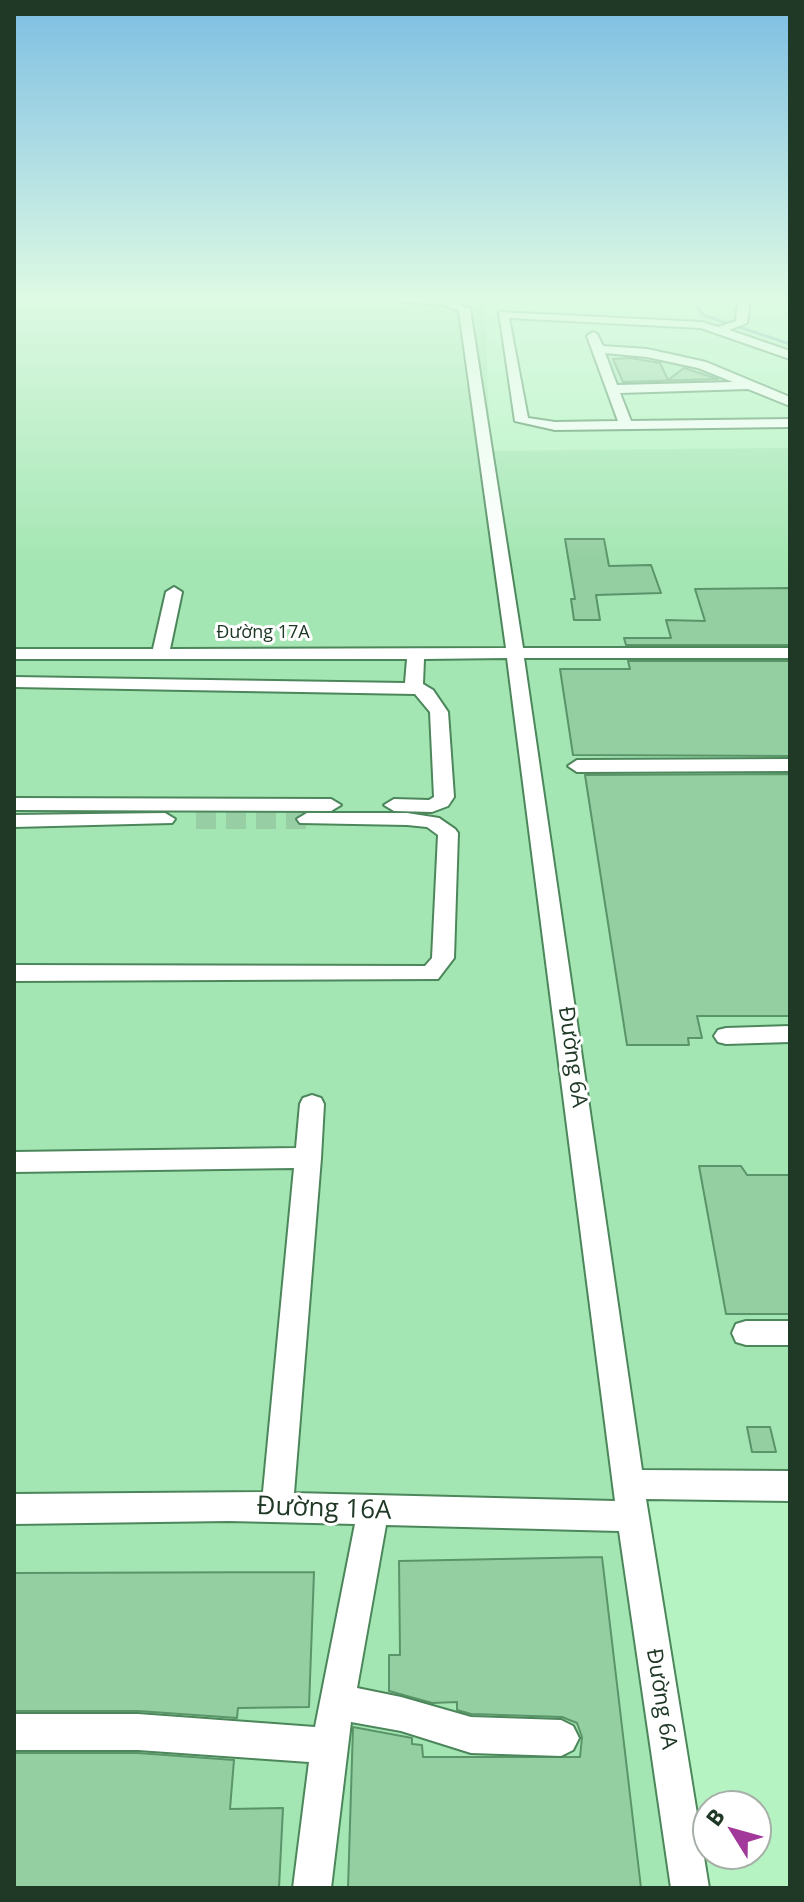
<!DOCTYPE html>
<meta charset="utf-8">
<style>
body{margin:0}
#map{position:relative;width:804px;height:1902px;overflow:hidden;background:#b6f3c3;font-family:"Open Sans",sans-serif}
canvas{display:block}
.frame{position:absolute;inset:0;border:16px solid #203926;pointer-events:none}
.north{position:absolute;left:692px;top:1790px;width:80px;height:80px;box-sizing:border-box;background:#fff;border:2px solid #a6b0a8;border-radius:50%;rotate:307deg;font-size:22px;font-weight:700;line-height:32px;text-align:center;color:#203926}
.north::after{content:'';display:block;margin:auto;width:28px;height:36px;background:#a2389a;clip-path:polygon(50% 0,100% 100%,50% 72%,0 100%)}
</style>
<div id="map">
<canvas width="804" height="1902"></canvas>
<div class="frame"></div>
<div class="north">B</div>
</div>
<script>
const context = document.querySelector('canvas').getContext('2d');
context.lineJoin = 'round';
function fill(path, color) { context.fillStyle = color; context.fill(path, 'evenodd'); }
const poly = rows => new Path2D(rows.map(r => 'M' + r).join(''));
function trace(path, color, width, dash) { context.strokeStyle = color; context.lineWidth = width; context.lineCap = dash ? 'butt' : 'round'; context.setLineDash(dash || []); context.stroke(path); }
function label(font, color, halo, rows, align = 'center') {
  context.font = font + ' "Open Sans",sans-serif'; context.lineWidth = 6; context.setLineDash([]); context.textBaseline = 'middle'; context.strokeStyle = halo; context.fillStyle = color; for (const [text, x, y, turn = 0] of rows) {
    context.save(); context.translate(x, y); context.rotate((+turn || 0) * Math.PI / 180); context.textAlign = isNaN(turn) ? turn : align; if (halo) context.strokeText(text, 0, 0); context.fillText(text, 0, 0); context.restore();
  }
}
const built = poly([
 [14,297,439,297,485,301,490,451,790,448,790,1476,618,1474,678,1888,14,1888],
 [602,350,700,366,742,384,617,387]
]);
const stream = poly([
 [690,297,703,315,790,344]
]);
const building = poly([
 [630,358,660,363,668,380,684,368,718,379,623,382,613,359,630,358],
 [565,539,604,539,609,566,651,565,661,593,596,595,600,620,574,620,571,599,575,599,565,539],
 [790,588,790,645,626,645,624,638,671,638,666,620,705,621,695,589,790,588],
 [628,661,790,661,790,756,573,755,560,669,630,669,628,661],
 [790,774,790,1016,697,1016,702,1038,688,1038,689,1045,627,1045,585,775,790,774],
 [699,1166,741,1166,747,1175,790,1175,790,1314,726,1314,699,1166],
 [747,1427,770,1427,776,1452,752,1452,747,1427],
 [602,1557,641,1888,348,1888,353,1727,412,1738,412,1744,422,1745,423,1757,580,1757,582,1737,577,1723,562,1717,471,1714,457,1710,457,1702,432,1703,389,1691,389,1655,400,1655,399,1561,602,1557],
 [314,1572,309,1707,238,1708,237,1718,138,1711,14,1711,14,1573,314,1572],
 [14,1753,138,1753,234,1760,230,1809,283,1808,279,1888,14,1888,14,1753]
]);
const minorTunnel = poly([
 [196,819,307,819]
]);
const minor = poly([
 [378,297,446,299,470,309,523,648,790,648,790,658,524,658,642,1470,790,1471,790,1501,646,1499,709,1888,671,1888,619,1531,386,1525,357,1688,401,1697,471,1717,561,1720,573,1726,579,1738,573,1750,561,1756,471,1753,401,1731,351,1722,331,1888,293,1888,309,1762,138,1750,14,1750,14,1714,138,1714,315,1727,355,1524,229,1521,14,1524,14,1494,263,1492,294,1168,14,1172,14,1152,296,1148,300,1104,303,1098,312,1095,321,1098,324,1104,321,1158,294,1493,615,1501,507,658,424,659,423,684,433,690,448,712,454,797,448,806,432,812,394,811,384,805,394,799,429,800,434,797,430,712,415,694,14,687,14,677,405,683,407,659,14,659,14,649,153,649,166,592,174,587,182,592,170,649,506,648,459,311,444,305,383,300,378,297],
 [738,297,750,297,747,323,729,330,790,351,790,359,701,328,509,318,528,418,555,422,618,421,587,336,593,332,597,334,603,346,647,349,706,362,790,397,790,406,748,389,620,393,631,421,790,419,790,427,555,430,515,421,499,312,702,322,718,327,736,321,738,297],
 [605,353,647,357,698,368,733,382,617,385,605,353],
 [780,297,790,297,790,300,782,299,780,297],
 [790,759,790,771,577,772,568,766,577,760,790,759],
 [14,798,331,799,341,805,331,811,14,810,14,798],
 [165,813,175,819,172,823,14,827,14,815,165,813],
 [307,813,407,813,439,818,455,829,458,833,454,958,438,979,14,981,14,965,425,966,432,958,438,835,427,827,407,825,300,823,297,819,307,813],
 [790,1026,790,1042,726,1044,718,1042,714,1036,718,1030,726,1028,790,1026],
 [746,1321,790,1321,790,1345,746,1345,736,1342,732,1333,736,1324,746,1321]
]);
const farStreetnames = [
 ["Đường 17A",263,633]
];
const streetNames = [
 ["Đường 6A",572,1057,82],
 ["Đường 6A",661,1699,81]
];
const nearStreetnames = [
 ["Đường 16A",324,1509,2]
];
fill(built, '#a4e6b3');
trace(stream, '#60a0a5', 3);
fill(building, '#93cfa1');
trace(building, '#5a9469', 2);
trace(minorTunnel, '#98cea4', 20, [20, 10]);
trace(minor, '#4c865b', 4);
fill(minor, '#fff');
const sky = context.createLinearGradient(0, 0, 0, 563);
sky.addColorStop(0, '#7dbee3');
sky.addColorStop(0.53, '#defae4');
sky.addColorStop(1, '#defae400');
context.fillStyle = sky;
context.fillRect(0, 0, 804, 563);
label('18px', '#203926', '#fff', farStreetnames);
label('22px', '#203926', '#fff', streetNames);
label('26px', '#203926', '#fff', nearStreetnames);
</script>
